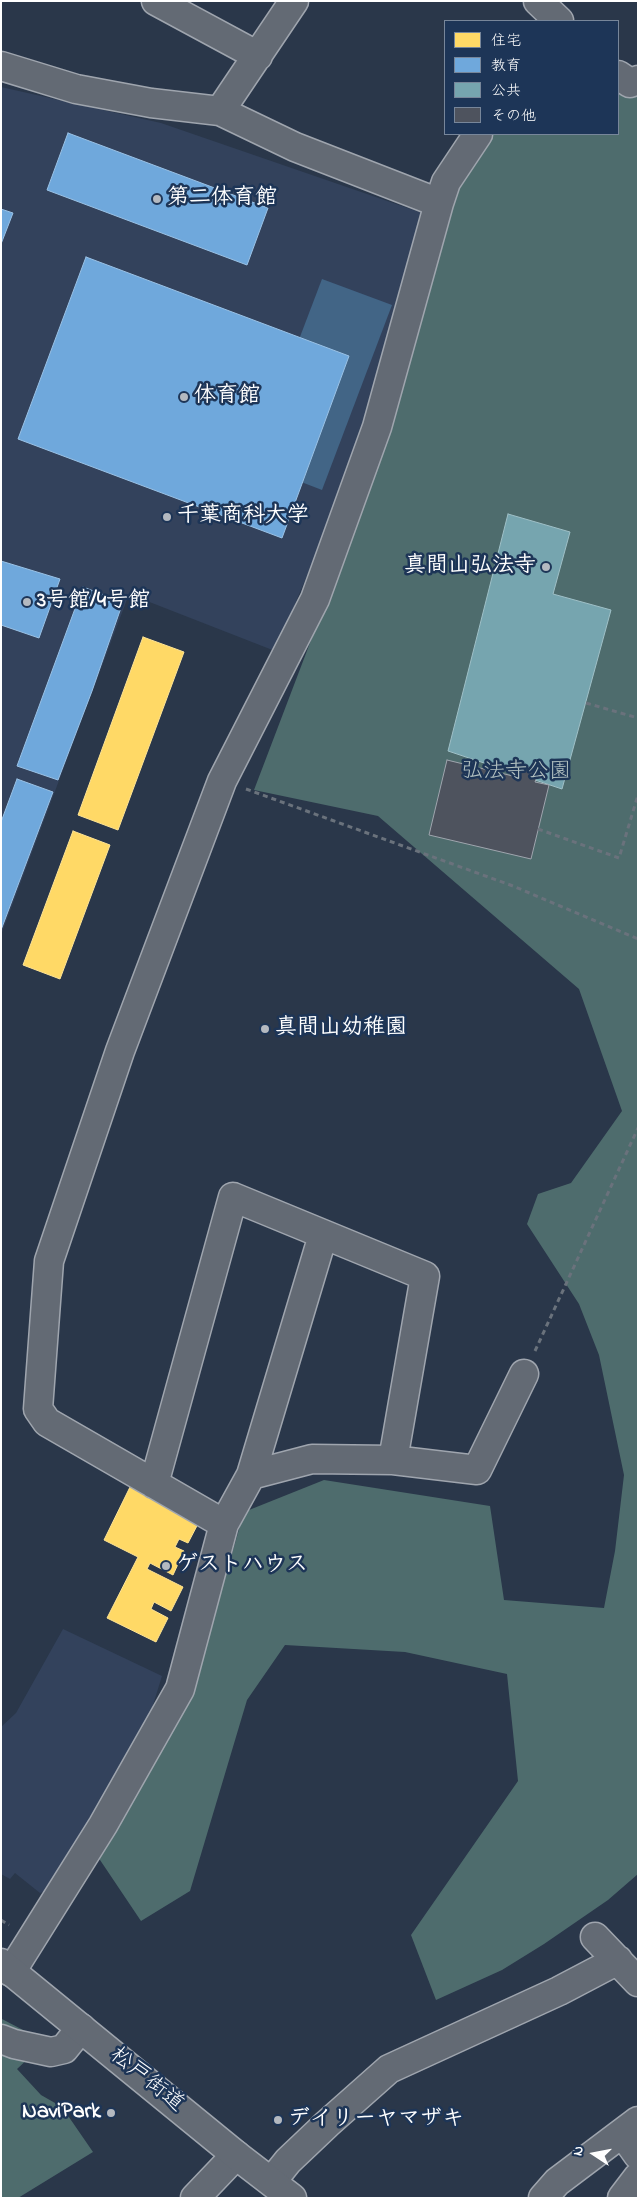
<!DOCTYPE html>
<meta charset="utf-8">
<style>
body{margin:0}
#map{position:relative;width:639px;height:2199px;overflow:hidden;background:#2a374a;font-family:"Indie Flower","Klee One",sans-serif}
canvas{display:block}
.frame{position:absolute;inset:0;border:2px solid #fff;pointer-events:none}
.legend{position:absolute;left:444px;top:20px;width:175px;height:115px;box-sizing:border-box;background:#1d3557;border:1px solid #77869a;margin:0;padding:6px 9px;list-style:none;font-size:15px;color:#fff}
.legend li{display:flex;align-items:center;gap:10px;height:25px}
.legend b{width:25px;border:1px solid #77869a}
.north{position:absolute;left:569px;top:2129px;width:50px;height:50px;-webkit-text-stroke:4px #1d3557;paint-order:stroke;rotate:281deg;font-size:14px;font-weight:700;line-height:20px;text-align:center;color:#fff}
.north::after{content:'';display:block;margin:auto;width:18px;height:22px;background:#fff;clip-path:polygon(50% 0,100% 100%,50% 72%,0 100%)}
</style>
<div id="map">
<canvas width="639" height="2199"></canvas>
<div class="frame"></div>
<ul class="legend">
<li><b style="height:14px;background:#ffd966"></b>住宅</li>
<li><b style="height:14px;background:#6fa8dc"></b>教育</li>
<li><b style="height:14px;background:#76a5af"></b>公共</li>
<li><b style="height:14px;background:#4e535e"></b>その他</li>
</ul>
<div class="north">N</div>
</div>
<script>
const context = document.querySelector('canvas').getContext('2d');
context.lineJoin = 'round';
function fill(path, color) { context.fillStyle = color; context.fill(path, 'evenodd'); }
const poly = rows => new Path2D(rows.map(r => 'M' + r).join(''));
function trace(path, color, width, dash) { context.strokeStyle = color; context.lineWidth = width; context.lineCap = dash ? 'butt' : 'round'; context.setLineDash(dash || []); context.stroke(path); }
function label(font, color, halo, rows, align = 'center') {
  context.font = font + ' "Indie Flower","Klee One",sans-serif'; context.lineWidth = 5; context.setLineDash([]); context.textBaseline = 'middle'; context.strokeStyle = halo; context.fillStyle = color; for (const [text, x, y, turn = 0] of rows) {
    context.save(); context.translate(x, y); context.rotate((+turn || 0) * Math.PI / 180); context.textAlign = isNaN(turn) ? turn : align; if (halo) context.strokeText(text, 0, 0); context.fillText(text, 0, 0); context.restore();
  }
}
const built = poly([
 [1,87,161,123,425,214,364,441,275,651,129,594,1,935],
 [63,1629,162,1676,148,1721,131,1752,46,1891,40,1893,15,1873,10,1879,1,1874,1,1727,16,1713]
]);
const green = poly([
 [618,85,638,86,638,1874,608,1900,544,1944,502,1970,436,2000,411,1935,518,1781,507,1674,405,1652,285,1645,247,1700,190,1891,141,1921,96,1854,190,1700,244,1512,324,1480,490,1506,504,1600,604,1608,615,1551,624,1475,599,1355,579,1304,527,1224,538,1194,571,1183,622,1111,579,989,378,816,254,790,372,480,446,217,484,134,569,135,568,134,618,134],
 [1,2015,2,2019,46,2042,17,2069,41,2095,62,2107,93,2152,18,2198,1,2198]
]);
const water = poly([
 [322,279,392,305,322,490,252,463]
]);
const homes = poly([
 [143,637,184,652,118,830,78,815,143,637],
 [73,831,110,845,60,979,23,965,73,831],
 [131,1485,200,1520,188,1543,179,1539,175,1547,184,1551,173,1575,150,1563,147,1569,183,1587,171,1611,154,1602,151,1609,168,1618,156,1642,107,1618,138,1557,104,1540,131,1485]
]);
const schools = poly([
 [68,133,268,208,247,265,47,190,68,133],
 [1,209,13,213,1,244,1,209],
 [86,257,349,356,282,538,18,439,86,257],
 [1,561,60,579,39,638,1,625,1,561],
 [83,587,123,602,92,691,58,780,17,766,83,587],
 [17,779,53,792,1,930,1,822,17,779]
]);
const public = poly([
 [508,514,570,532,553,594,611,610,562,789,448,751,508,514]
]);
const building = poly([
 [447,760,517,777,520,765,539,770,535,782,549,785,531,859,429,835,447,760]
]);
const path = poly([
 [586,703,638,718],
 [246,789,513,886,638,939],
 [538,829,619,858,638,795],
 [535,1351,638,1128],
 [1,1920,9,1925]
]);
const minor = poly([
 [156,1,258,56],
 [538,1,559,21],
 [1,66,76,89,151,103,220,111,295,147,439,203],
 [618,75,630,83,638,80],
 [220,111,294,1],
 [251,1475,312,1459,393,1460,477,1470,524,1374],
 [154,1484,233,1197,425,1276,393,1460],
 [224,1524,47,1422,38,1409,49,1261,120,1051,222,781,315,599,377,427,439,203,446,182,478,134],
 [595,1937,638,1982],
 [11,1972,103,1825,180,1689,224,1524,251,1475,323,1235],
 [1,2039,14,2044,51,2052,64,2049,81,2028],
 [623,2134,638,2155],
 [272,2181,288,2161,327,2124,389,2069,559,1991,618,1960],
 [195,2198,236,2155],
 [543,2198,557,2182,638,2121],
 [622,2198,638,2177]
]);
const major = poly([
 [1,1963,236,2155,292,2198]
]);
const markers = [
 [157,199,5,"#b4b9c0"],
 [184,397,5,"#b4b9c0"],
 [167,517,5,"#b4b9c0"],
 [546,567,5,"#b4b9c0"],
 [27,602,5,"#b4b9c0"],
 [265,1029,5,"#b4b9c0"],
 [166,1566,5,"#b4b9c0"],
 [111,2113,5,"#b4b9c0"],
 [278,2120,5,"#b4b9c0"]
];
const poiNames = [
 ["第二体育館",167,199],
 ["体育館",194,397],
 ["千葉商科大学",177,517],
 ["真間山弘法寺",536,567,"right"],
 ["3号館/4号館",37,602],
 ["真間山幼稚園",275,1029],
 ["ゲストハウス",176,1566],
 ["NaviPark",101,2113,"right"],
 ["デイリーヤマザキ",288,2120]
];
const parkNames = [
 ["弘法寺公園",516,773]
];
const streetNames = [
 ["松戸街道",146,2081,39]
];
fill(built, '#33425c');
fill(green, '#4e6c6d');
fill(water, '#426586');
fill(homes, '#ffd966');
trace(homes, '#ffe494', 1);
fill(schools, '#6fa8dc');
trace(schools, '#9ac2e6', 1);
fill(public, '#76a5af');
trace(public, '#9fc0c7', 1);
fill(building, '#4e535e');
trace(building, '#9fa5ae', 1);
trace(minor, '#9fa5ae', 31);
trace(major, '#9fa5ae', 31);
trace(path, '#6a727c', 3, [5, 4]);
trace(minor, '#636a74', 28);
trace(major, '#636a74', 28);
for (const [x, y, r, color] of markers) { const dot = new Path2D(); dot.arc(x, y, r, 0, 2 * Math.PI); context.fillStyle = color; context.fill(dot); trace(dot, '#1d3557', 2); }
label('bold 22px', '#fff', '#1d3557', poiNames, 'left');
label('22px', '#b2c0c0', '#1d3557', parkNames);
label('22px', '#fff', '#1d3557', streetNames);
</script>
